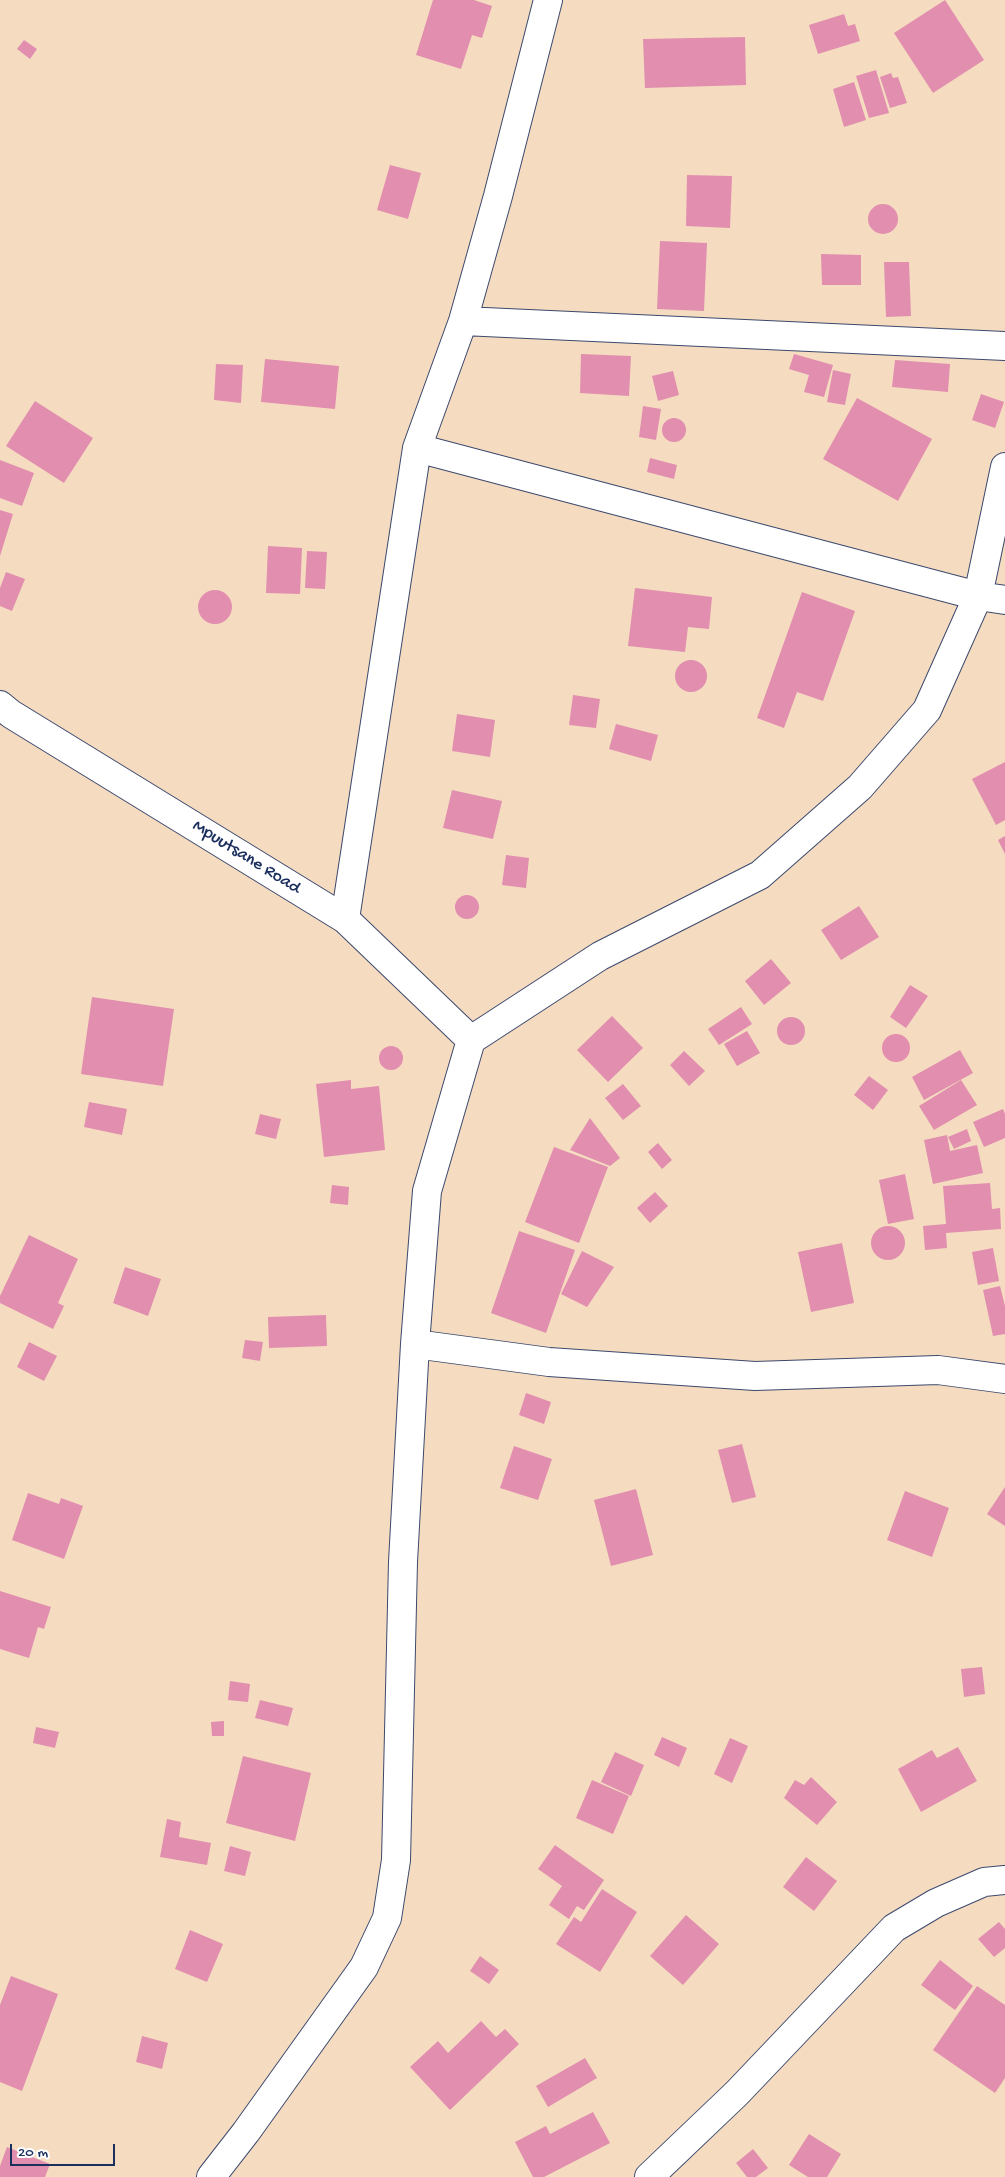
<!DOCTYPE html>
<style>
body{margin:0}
#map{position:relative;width:1005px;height:2177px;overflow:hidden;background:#f5dcc0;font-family:"Gochi Hand",sans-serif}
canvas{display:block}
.scale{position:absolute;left:10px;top:2144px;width:105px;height:22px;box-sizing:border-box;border:2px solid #1b2f5e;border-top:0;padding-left:6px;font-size:15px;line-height:18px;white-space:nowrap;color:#1b2f5e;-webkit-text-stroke:4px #fff;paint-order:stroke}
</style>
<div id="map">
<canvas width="1005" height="2177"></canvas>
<div class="scale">20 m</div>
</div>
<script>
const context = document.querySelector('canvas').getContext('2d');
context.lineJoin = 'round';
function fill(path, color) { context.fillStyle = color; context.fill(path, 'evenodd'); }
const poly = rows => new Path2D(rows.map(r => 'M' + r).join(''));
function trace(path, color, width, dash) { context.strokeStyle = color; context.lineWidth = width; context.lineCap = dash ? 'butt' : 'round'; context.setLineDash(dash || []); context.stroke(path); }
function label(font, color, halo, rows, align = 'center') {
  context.font = font + ' "Gochi Hand",sans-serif'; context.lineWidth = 5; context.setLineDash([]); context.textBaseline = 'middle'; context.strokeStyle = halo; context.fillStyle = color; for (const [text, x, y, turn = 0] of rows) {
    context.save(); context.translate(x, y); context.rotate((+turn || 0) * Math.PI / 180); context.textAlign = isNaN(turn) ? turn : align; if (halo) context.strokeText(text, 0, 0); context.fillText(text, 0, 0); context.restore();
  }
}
const building = poly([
 [433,0,474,0,492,6,482,38,472,35,461,69,416,55],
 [945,0,984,60,933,93,894,33],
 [844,14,848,26,855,24,860,41,818,54,809,25],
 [745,37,746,85,645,88,643,39],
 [24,40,37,49,30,59,17,49],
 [876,70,889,113,869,118,856,76],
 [891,73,893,78,898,77,907,103,890,108,880,77],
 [854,82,866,120,844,127,833,89],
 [390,165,421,173,408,219,377,210],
 [687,175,732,176,730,228,686,226],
 '868 219a15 15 0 1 1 30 0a15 15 0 1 1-30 0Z',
 [660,241,707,243,704,311,657,309],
 [821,254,861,255,861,285,822,285],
 [884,262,909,262,911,316,886,317],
 [581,354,631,356,629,396,580,393],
 [794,354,833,365,824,397,804,392,809,375,789,369],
 [265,359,339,366,335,409,261,402],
 [895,360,950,364,948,392,892,387],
 [216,364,243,365,241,403,214,400],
 [833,370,851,374,845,405,827,402],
 [673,371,679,395,658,401,652,376],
 [981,394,1004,402,995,428,972,420],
 [857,398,932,439,898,501,823,459],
 [35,401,93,438,64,483,6,446],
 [643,406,661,409,656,440,639,437],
 '662 430a12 12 0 1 1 24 0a12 12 0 1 1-24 0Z',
 [650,458,677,465,674,479,647,472],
 [0,460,34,473,22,506,0,498],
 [0,510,13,514,0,556],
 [268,546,302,548,300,594,266,593],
 [307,551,327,552,325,589,305,588],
 [6,572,25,579,12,611,0,606,0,588],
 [635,588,712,597,709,629,688,627,685,652,628,646],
 '198 607a17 17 0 1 1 34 0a17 17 0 1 1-34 0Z',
 [802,592,855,611,823,701,797,692,784,728,757,718],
 '675 676a16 16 0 1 1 32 0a16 16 0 1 1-32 0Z',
 [573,695,600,699,596,728,569,725],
 [457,714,495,720,490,757,452,751],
 [616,724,658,735,651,761,609,749],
 [1005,762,1005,820,996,825,972,779],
 [452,790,502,801,493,839,443,828],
 [1005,836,1005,854,998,840],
 [506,855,529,858,526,888,502,885],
 '455 907a12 12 0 1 1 24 0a12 12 0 1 1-24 0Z',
 [859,906,879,937,841,960,821,930],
 [771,959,791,983,764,1005,745,981],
 [910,985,928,996,906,1028,890,1017],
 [92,997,174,1009,163,1086,81,1074],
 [741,1007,752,1024,719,1045,708,1029],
 [612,1016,643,1048,608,1082,577,1050],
 '777 1031a14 14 0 1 1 28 0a14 14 0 1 1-28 0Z',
 [747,1031,760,1053,737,1066,724,1044],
 '882 1048a14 14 0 1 1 28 0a14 14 0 1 1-28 0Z',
 '379 1058a12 12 0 1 1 24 0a12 12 0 1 1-24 0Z',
 [960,1050,973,1073,924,1100,912,1077],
 [684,1051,705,1071,689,1086,670,1065],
 [869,1076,888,1090,873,1110,854,1095],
 [351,1080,351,1089,379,1086,385,1150,324,1157,316,1084],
 [961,1080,977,1105,934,1130,919,1106],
 [623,1084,641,1106,623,1120,605,1098],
 [89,1102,127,1109,122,1135,84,1127],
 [1003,1109,1005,1114,1005,1138,984,1147,973,1122],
 [260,1114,281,1119,276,1139,255,1134],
 [590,1118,620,1158,610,1166,570,1150],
 [967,1129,971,1141,954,1149,948,1137],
 [947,1135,950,1151,977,1145,983,1173,933,1184,924,1140],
 [658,1143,672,1160,662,1169,648,1152],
 [554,1147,608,1167,579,1243,525,1222],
 [905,1174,914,1219,888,1224,879,1180],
 [990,1183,992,1209,1000,1208,1001,1229,946,1233,947,1248,925,1250,923,1226,946,1224,943,1186],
 [332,1185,349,1187,348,1205,330,1203],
 [655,1192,668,1206,650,1223,637,1208],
 '871 1243a17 17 0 1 1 34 0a17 17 0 1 1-34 0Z',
 [519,1231,575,1250,546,1333,491,1313],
 [29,1235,78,1259,58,1303,64,1306,53,1329,0,1303,0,1296],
 [842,1243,854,1303,811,1312,798,1252],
 [993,1248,999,1281,978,1285,972,1252],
 [582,1251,614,1267,587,1307,561,1294],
 [125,1267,161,1279,148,1316,113,1303],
 [1000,1286,1005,1306,1005,1334,993,1336,983,1290],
 [326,1315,327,1346,269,1348,268,1317],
 [245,1340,263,1342,260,1361,242,1358],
 [29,1342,57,1356,44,1381,17,1367],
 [526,1393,551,1402,544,1424,519,1415],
 [742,1444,756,1497,732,1503,718,1450],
 [514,1446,552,1459,538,1500,500,1488],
 [1005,1487,1005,1526,987,1514],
 [636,1489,653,1555,611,1566,594,1500],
 [905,1491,949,1508,932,1557,887,1540],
 [28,1493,59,1504,61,1498,83,1506,64,1559,12,1540],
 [0,1591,51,1607,44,1629,38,1627,29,1658,0,1649],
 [982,1667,985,1694,964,1697,961,1669],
 [230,1681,250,1684,248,1702,228,1700],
 [260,1700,293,1708,288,1726,255,1718],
 [224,1721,224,1736,212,1736,211,1722],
 [36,1727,59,1732,55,1748,33,1743],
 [662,1737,687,1748,679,1767,654,1755],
 [730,1738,748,1746,732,1783,714,1774],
 [958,1747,977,1781,921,1812,898,1769,932,1750,937,1758],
 [615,1752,644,1765,631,1796,601,1782],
 [243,1756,311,1773,295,1841,226,1823],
 [811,1777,837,1802,817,1825,784,1798,795,1780,804,1785],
 [592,1780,629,1796,613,1834,576,1818],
 [167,1819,181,1822,179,1837,211,1843,207,1865,160,1857],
 [555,1845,604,1880,584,1910,577,1906,569,1919,549,1905,562,1886,538,1869],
 [230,1846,251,1852,245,1876,224,1871],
 [806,1857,837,1881,814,1911,783,1887],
 [602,1889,637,1912,600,1972,556,1944,574,1917,581,1922],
 [686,1915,719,1944,683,1985,650,1956],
 [999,1922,1005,1929,1005,1948,994,1957,978,1939],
 [190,1930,223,1944,207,1982,175,1969],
 [480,1956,499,1970,489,1984,470,1971],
 [940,1960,973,1986,955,2010,921,1985],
 [11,1976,58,1994,22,2091,0,2082,0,2005],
 [977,1986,1005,2005,1005,2078,995,2093,933,2050],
 [481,2021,496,2037,505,2029,519,2044,450,2110,410,2067,438,2041,448,2053],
 [142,2036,168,2043,162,2069,136,2062],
 [585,2058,597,2078,548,2107,536,2086],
 [593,2112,610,2143,544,2177,533,2177,515,2142,546,2126,550,2134],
 [809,2134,841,2154,827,2177,808,2177,789,2165],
 [7,2147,50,2164,45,2177,0,2177,0,2166],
 [753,2149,768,2168,756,2177,747,2177,736,2163]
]);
const street = poly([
 [463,321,1005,346],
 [417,448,978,596,1005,600],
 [0,705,11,714,345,919,471,1040],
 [345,919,417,448,463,321,498,196,548,0],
 [415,1344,549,1362,755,1376,938,1370,1005,1379],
 [211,2177,246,2132,364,1967,387,1918,396,1860,403,1562,415,1344,427,1191,471,1040,600,956,760,875,860,787,927,710,978,596,1005,467],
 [649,2177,737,2093,894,1928,936,1903,984,1882,1005,1880]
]);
const streetNames = [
 ["Mpuutsane Road",246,858,32]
];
fill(building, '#e18eaf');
trace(street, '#3c496d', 30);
trace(street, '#fff', 28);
label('18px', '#1b2f5e', '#fff', streetNames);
</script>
